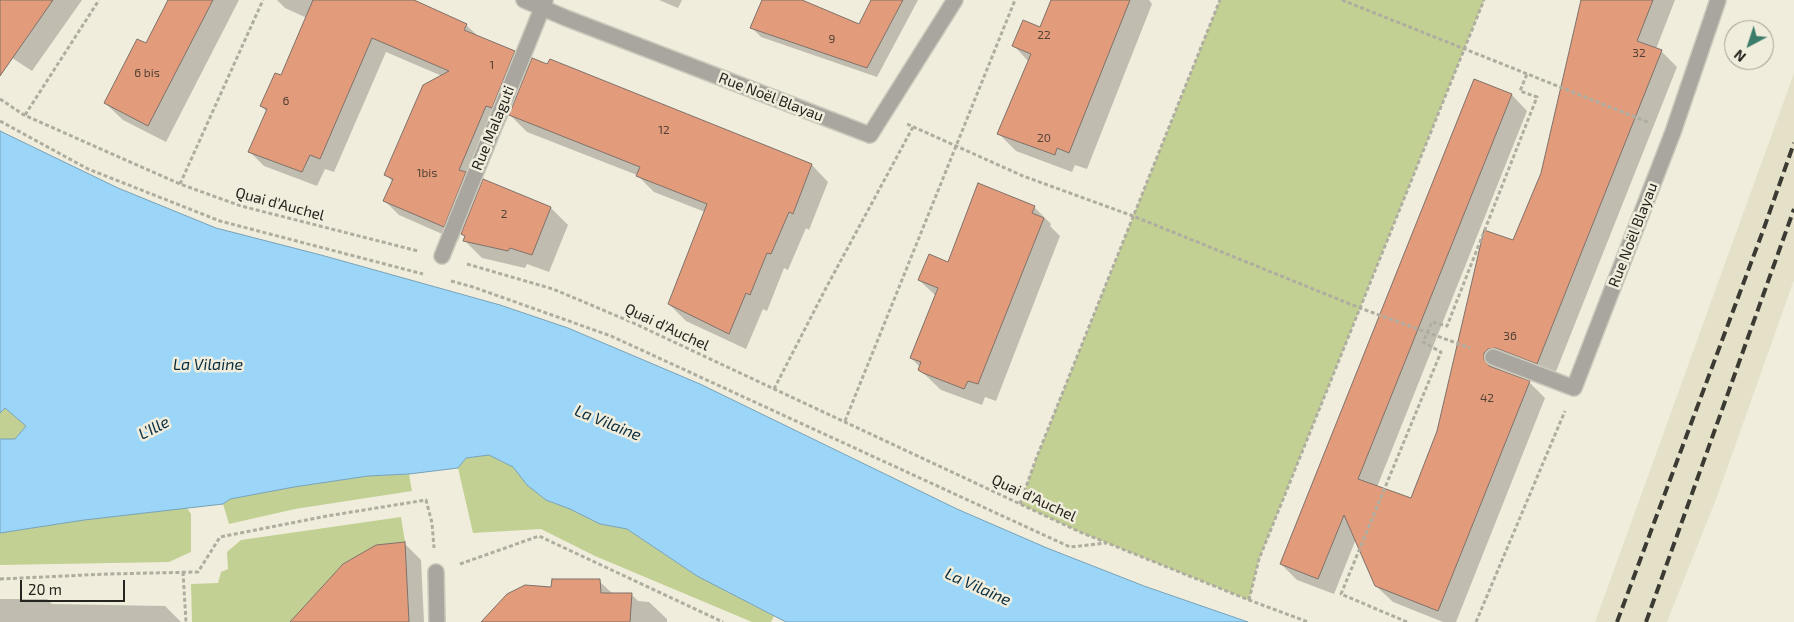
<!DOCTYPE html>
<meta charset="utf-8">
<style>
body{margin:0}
#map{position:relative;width:1794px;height:622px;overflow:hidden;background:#f0eddd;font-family:"Exo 2",sans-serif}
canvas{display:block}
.north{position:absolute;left:1724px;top:20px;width:50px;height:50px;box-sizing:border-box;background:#f0eddd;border:1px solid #9f9d91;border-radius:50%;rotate:220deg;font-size:14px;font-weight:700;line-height:20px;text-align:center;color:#25241e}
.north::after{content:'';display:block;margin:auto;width:18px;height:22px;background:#3c7c6a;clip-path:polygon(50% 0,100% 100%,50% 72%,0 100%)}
.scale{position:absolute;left:20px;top:580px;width:105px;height:22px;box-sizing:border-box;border:2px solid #25241e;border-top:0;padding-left:6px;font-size:15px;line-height:18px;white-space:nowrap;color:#25241e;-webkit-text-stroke:4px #f0eddd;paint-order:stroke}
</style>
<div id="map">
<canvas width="1794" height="622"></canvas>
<div class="north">N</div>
<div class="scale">20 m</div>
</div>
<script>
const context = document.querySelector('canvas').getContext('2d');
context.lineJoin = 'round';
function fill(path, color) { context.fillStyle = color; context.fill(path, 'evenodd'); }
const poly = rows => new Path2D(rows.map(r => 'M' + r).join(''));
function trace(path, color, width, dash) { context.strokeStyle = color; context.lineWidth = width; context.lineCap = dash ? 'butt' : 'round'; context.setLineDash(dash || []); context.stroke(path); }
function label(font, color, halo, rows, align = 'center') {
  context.font = font + ' "Exo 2",sans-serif'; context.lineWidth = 5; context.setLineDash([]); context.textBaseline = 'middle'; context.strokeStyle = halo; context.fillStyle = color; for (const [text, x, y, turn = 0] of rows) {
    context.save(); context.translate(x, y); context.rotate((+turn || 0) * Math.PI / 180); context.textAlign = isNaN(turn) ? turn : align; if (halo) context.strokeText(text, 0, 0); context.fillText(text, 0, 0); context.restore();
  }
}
const built = poly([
 [1794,73,1794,280,1717,497,1667,622,1595,622]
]);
const green = poly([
 [1220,0,1484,0,1259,559,1249,600,1080,532,1020,504,1036,459],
 [5,408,26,426,15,439,0,439,0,413],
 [489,455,513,467,527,485,546,500,570,509,600,524,627,529,697,576,774,616,771,622,752,622,595,556,541,529,473,533,458,468,466,458],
 [409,474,412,491,295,509,229,524,223,504,230,499,294,487,368,476],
 [187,508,191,514,191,552,169,562,0,565,0,533,84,520],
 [401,517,405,542,376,545,343,564,303,608,294,622,192,622,191,584,218,583,221,572,228,569,227,552,241,540]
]);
const water = poly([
 [0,131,118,188,216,228,321,255,500,305,568,328,700,384,957,509,1047,548,1144,586,1248,622,786,622,697,576,627,529,600,524,570,509,546,500,527,485,513,467,489,455,466,458,458,468,409,474,368,476,294,487,230,499,223,504,84,520,0,533,0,439,15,439,26,426,5,408,0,413,0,131]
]);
const shadow = poly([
 [0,0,82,0,32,71,0,50],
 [169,0,239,0,166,142,123,120,105,103,146,45],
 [277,0,411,0,466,25,479,37,514,52,530,67,812,165,828,182,809,230,806,228,788,270,784,268,767,311,763,309,746,349,686,321,669,304,705,212,654,192,637,175,527,132,509,114,506,122,500,120,474,183,481,189,484,181,551,208,568,225,549,272,527,264,525,268,482,258,465,241,466,238,461,233,458,241,399,215,385,201,393,182,385,174,442,76,386,52,334,172,325,169,317,186,264,166,250,152,267,112,261,106,282,77,307,18,285,8],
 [659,0,682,0,678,8],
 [764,0,800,0,860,25,873,0,918,0,877,77,761,37,751,27],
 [1052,0,1149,0,1152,4,1087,169,1075,165,1072,172,1016,151,999,134,1029,62,1014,46,1041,29],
 [1582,0,1675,0,1656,49,1661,51,1677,67,1553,379,1504,365,1499,371,1529,382,1545,398,1456,622,1443,622,1393,602,1376,586,1356,539,1334,594,1297,580,1281,564,1512,95,1527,111,1377,487,1412,499,1542,173],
 [1034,207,1051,224,1050,226,1060,236,996,401,985,397,982,405,941,390,919,369,920,367,911,358,936,296,919,280,948,263],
 [404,543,421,560,424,622,295,622],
 [599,581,613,594,631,594,638,601,649,602,667,619,667,622,494,622,553,588],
 [0,599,47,599,52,604,165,606,181,622,0,622]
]);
const building = poly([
 [0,0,53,0,0,76,0,0],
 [168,0,213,0,148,126,104,103,137,39,146,43,168,0],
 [313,0,414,0,467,24,464,30,515,51,492,108,486,106,459,170,466,172,444,227,383,201,393,179,384,175,423,85,449,71,372,38,320,159,310,155,302,172,248,152,267,109,260,106,275,73,281,75,313,0],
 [762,0,802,0,859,24,871,0,903,0,867,68,750,28,762,0],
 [1051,0,1130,0,1069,153,1057,148,1055,155,997,134,1031,54,1012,46,1023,20,1040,27,1051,0],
 [1581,0,1653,0,1637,41,1662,50,1537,364,1496,348,1488,349,1484,353,1484,359,1489,366,1530,381,1438,611,1375,586,1344,515,1318,579,1280,564,1474,79,1512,94,1358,479,1411,498,1437,431,1484,230,1513,240,1541,173,1581,0],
 [532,58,547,64,550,59,812,164,793,214,789,212,771,254,767,253,750,295,746,293,729,334,668,304,707,204,636,176,640,167,509,115,532,58],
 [483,179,551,207,532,255,510,248,508,251,463,241,465,236,461,234,483,179],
 [978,183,1035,206,1032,213,1044,218,978,384,968,381,964,389,923,373,918,370,921,362,910,358,938,288,918,280,929,254,948,262,978,183],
 [405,542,409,622,290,622,343,564,376,545,405,542],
 [552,579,600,579,601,593,632,593,630,622,481,622,507,594,525,585,551,587,552,579]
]);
const path = poly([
 [1342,0,1650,123],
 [0,99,24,115,180,184,241,206,418,251],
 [25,115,99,0],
 [0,121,88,169,220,221,423,274],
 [907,124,1023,176,1133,216,1360,308,1470,348],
 [180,184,263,0],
 [467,264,553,289,629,321,1080,532,1249,600,1308,622],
 [451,281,473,287,611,336,1070,547,1107,543],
 [774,389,826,288,913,127],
 [845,421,1015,0],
 [1020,504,1036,459,1220,0],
 [460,564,539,536,723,622],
 [183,572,186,622],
 [0,579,107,574,198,572,220,537,327,516,426,500,432,523,434,548],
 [1249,600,1259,559,1484,0],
 [1407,622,1341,594,1441,352,1423,342,1432,322,1447,326,1537,97,1520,91,1527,74],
 [1476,622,1565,411]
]);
const minor = poly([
 [524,0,566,18,870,135,955,0],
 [442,256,545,1],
 [1493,357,1574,388,1673,132,1718,0],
 [436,572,437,622]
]);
const rail = poly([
 [1617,622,1764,228,1794,143],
 [1646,622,1794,209]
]);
const numberNames = [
 ["22",1044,35],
 ["9",832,39],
 ["32",1639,53],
 ["1",492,65],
 ["6 bis",147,73],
 ["6",286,101],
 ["12",664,130],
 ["20",1044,138],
 ["1bis",427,173],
 ["2",504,214],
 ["36",1510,336],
 ["42",1487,398]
];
const streetNames = [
 ["Rue Noël Blayau",771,97,21],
 ["Rue Malaguti",493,128,-68],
 ["Quai d'Auchel",280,204,15],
 ["Rue Noël Blayau",1633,235,-69],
 ["Quai d'Auchel",667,327,25],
 ["Quai d'Auchel",1034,498,25]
];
const waterNames = [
 ["La Vilaine",208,365],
 ["La Vilaine",608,423,22],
 ["L'Ille",154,428,-27],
 ["La Vilaine",978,587,24]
];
fill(built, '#e5e1c9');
fill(green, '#c2d193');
fill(water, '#9bd6f8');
trace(water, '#78a1b7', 1);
fill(shadow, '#0003');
fill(building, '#e29c7b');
trace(building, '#7f7069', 1);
trace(minor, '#cbc9bb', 18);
trace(path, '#afada0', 3, [4, 2.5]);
trace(minor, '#a9a69f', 15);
trace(rail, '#3b3a33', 4, [10, 5]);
label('12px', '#544235', null, numberNames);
label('15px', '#25241e', '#f0eddd', streetNames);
label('italic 16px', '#092d3e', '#f0eddd', waterNames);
</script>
